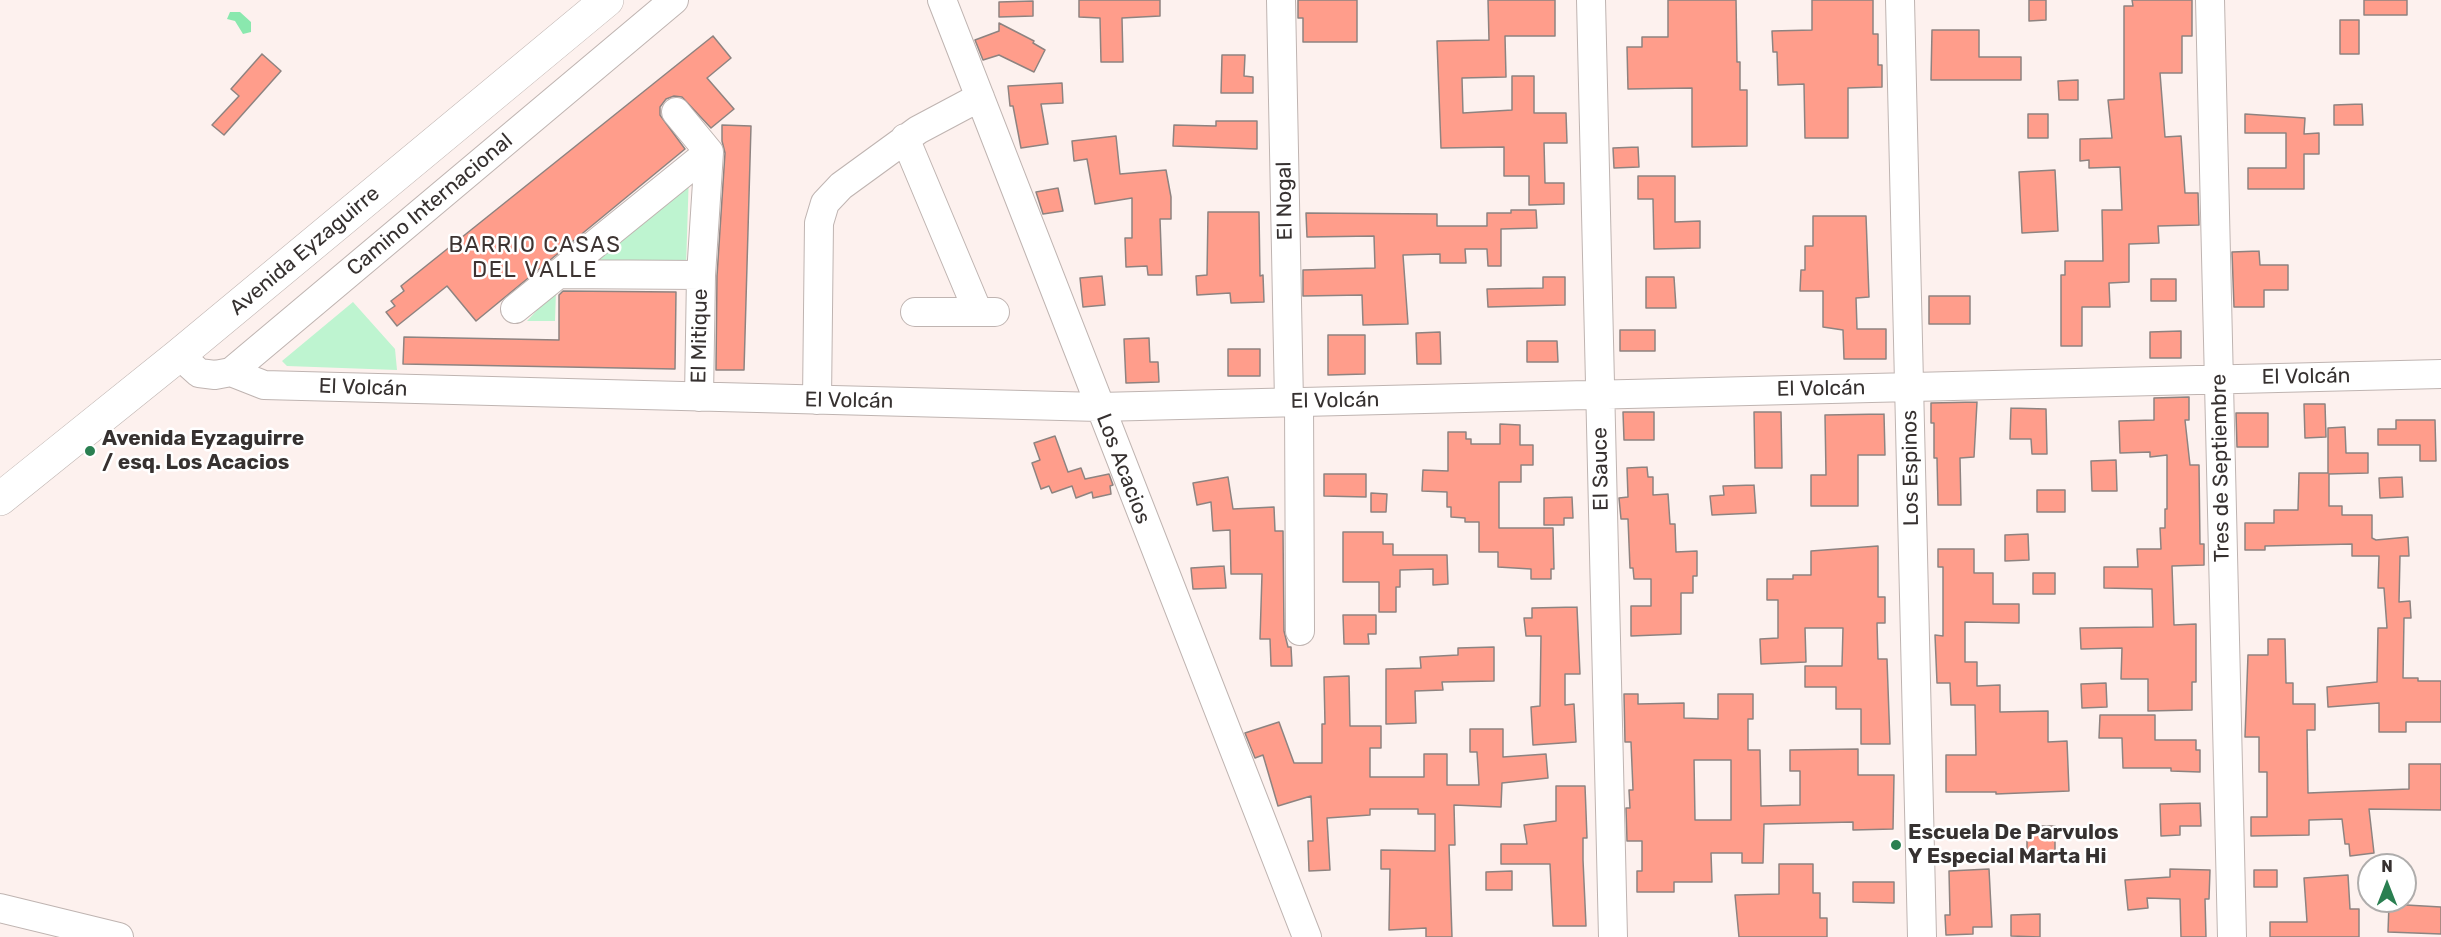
<!DOCTYPE html>
<meta charset="utf-8">
<style>
body{margin:0}
#map{position:relative;width:2441px;height:937px;overflow:hidden;background:#fdf1ee;font-family:Rubik,sans-serif}
canvas{display:block}
.north{position:absolute;left:2357px;top:853px;width:60px;height:60px;box-sizing:border-box;background:#fff;border:2px solid #afadac;border-radius:50%;rotate:0deg;font-size:16px;font-weight:700;line-height:24px;text-align:center;color:#363130}
.north::after{content:'';display:block;margin:auto;width:21px;height:27px;background:#2a7f51;clip-path:polygon(50% 0,100% 100%,50% 72%,0 100%)}
</style>
<div id="map">
<canvas width="2441" height="937"></canvas>
<div class="north">N</div>
</div>
<script>
const context = document.querySelector('canvas').getContext('2d');
context.lineJoin = 'round';
function fill(path, color) { context.fillStyle = color; context.fill(path, 'evenodd'); }
const poly = rows => new Path2D(rows.map(r => 'M' + r).join(''));
function trace(path, color, width, dash) { context.strokeStyle = color; context.lineWidth = width; context.lineCap = dash ? 'butt' : 'round'; context.setLineDash(dash || []); context.stroke(path); }
function label(font, color, halo, rows, align = 'center') {
  context.font = font + ' Rubik,sans-serif'; context.lineWidth = 5; context.setLineDash([]); context.textBaseline = 'middle'; context.strokeStyle = halo; context.fillStyle = color; for (const [text, x, y, turn = 0] of rows) {
    context.save(); context.translate(x, y); context.rotate((+turn || 0) * Math.PI / 180); context.textAlign = isNaN(turn) ? turn : align; if (halo) context.strokeText(text, 0, 0); context.fillText(text, 0, 0); context.restore();
  }
}
const green = poly([
 [689,173,686,267,576,267],
 [556,290,555,321,527,321],
 [353,302,395,349,397,370,287,366,282,361]
]);
const water = poly([
 [230,12,240,12,251,22,251,32,243,34,235,21,227,19]
]);
const building = poly([
 [1079,0,1160,0,1160,16,1122,18,1123,62,1101,62,1100,18,1079,17,1079,0],
 [1298,0,1357,0,1357,42,1303,42,1303,18,1298,18,1298,0],
 [1488,0,1555,0,1555,36,1505,36,1506,77,1462,78,1463,113,1512,110,1512,76,1534,76,1534,113,1566,113,1567,143,1544,143,1545,183,1564,183,1564,204,1529,205,1529,176,1504,176,1504,147,1441,148,1437,41,1489,40,1488,0],
 [1668,0,1736,0,1737,62,1740,62,1740,90,1747,90,1747,146,1692,147,1692,88,1628,89,1627,47,1642,47,1642,37,1668,37,1668,0],
 [1812,0,1873,0,1873,34,1878,34,1878,65,1882,65,1882,87,1848,88,1848,138,1805,138,1804,84,1778,85,1777,52,1773,52,1772,31,1812,30,1812,0],
 [2029,0,2046,0,2046,20,2029,21,2029,0],
 [2132,0,2192,0,2192,36,2182,36,2182,73,2160,73,2165,137,2181,136,2185,193,2198,193,2199,225,2158,226,2159,243,2129,244,2129,282,2109,283,2110,307,2082,307,2082,346,2061,346,2061,275,2065,275,2065,261,2103,261,2102,210,2122,210,2120,167,2089,168,2089,160,2080,161,2080,139,2112,138,2108,100,2124,99,2124,6,2133,6,2132,0],
 [2364,0,2407,0,2407,15,2364,15,2364,0],
 [1033,1,1033,16,999,17,999,2,1033,1],
 [2340,20,2359,20,2359,54,2340,54,2340,20],
 [999,23,1034,41,1033,43,1045,50,1034,72,999,55,983,60,975,40,999,31,999,23],
 [1932,30,1979,30,1979,57,2021,57,2021,80,1931,80,1932,30],
 [713,36,731,58,707,78,734,109,711,128,682,97,674,96,666,99,660,107,660,115,685,149,476,321,447,286,397,326,386,312,395,306,391,301,404,291,401,286,713,36],
 [262,54,281,71,224,135,212,125,239,96,231,89,262,54],
 [1222,55,1245,55,1244,76,1253,77,1253,93,1221,93,1222,55],
 [2078,80,2078,100,2059,100,2058,81,2078,80],
 [1062,83,1063,103,1041,104,1048,144,1021,148,1013,106,1010,106,1008,86,1062,83],
 [2362,104,2363,125,2334,125,2334,105,2362,104],
 [2028,114,2048,114,2048,138,2028,138,2028,114],
 [2245,114,2305,118,2304,134,2319,133,2319,154,2304,154,2304,189,2248,189,2248,168,2286,168,2286,133,2245,133,2245,114],
 [1216,121,1257,121,1257,149,1173,146,1174,125,1216,126,1216,121],
 [722,125,751,126,744,370,716,370,717,276,725,153,722,141,722,125],
 [1116,136,1120,174,1166,170,1171,197,1171,219,1160,219,1162,275,1148,275,1147,266,1126,267,1125,238,1132,238,1132,198,1095,204,1087,159,1074,161,1072,141,1116,136],
 [1638,147,1639,167,1614,168,1613,148,1638,147],
 [2055,170,2058,231,2022,233,2019,172,2055,170],
 [1638,176,1675,176,1675,222,1700,221,1700,248,1654,249,1653,199,1638,199,1638,176],
 [1058,188,1063,211,1043,214,1036,192,1058,188],
 [1511,210,1536,210,1537,228,1501,229,1501,266,1488,266,1487,249,1465,249,1466,263,1440,263,1440,254,1403,255,1408,324,1363,325,1362,295,1303,296,1303,270,1375,268,1374,236,1307,237,1306,213,1437,214,1437,226,1487,226,1487,213,1511,213,1511,210],
 [1208,212,1259,212,1260,276,1263,275,1264,302,1231,303,1230,293,1197,295,1196,276,1207,275,1208,212],
 [1813,216,1866,216,1869,297,1856,298,1857,329,1886,329,1886,359,1844,359,1843,330,1823,327,1823,291,1800,291,1801,270,1805,270,1805,246,1813,246,1813,216],
 [2259,251,2260,265,2288,265,2288,290,2264,290,2264,307,2234,307,2232,252,2259,251],
 [1102,276,1105,305,1083,307,1080,278,1102,276],
 [1543,277,1565,277,1565,305,1488,307,1487,289,1543,288,1543,277],
 [1646,277,1674,277,1676,308,1646,308,1646,277],
 [2151,279,2176,279,2176,301,2151,301,2151,279],
 [563,291,676,292,675,369,403,364,404,337,559,340,559,295,563,291],
 [1929,296,1970,296,1970,324,1929,324,1929,296],
 [1620,330,1655,330,1655,351,1620,351,1620,330],
 [2181,331,2181,358,2150,358,2150,332,2181,331],
 [1440,332,1441,364,1417,364,1416,333,1440,332],
 [1328,335,1365,335,1365,374,1328,375,1328,335],
 [1149,338,1150,362,1158,362,1159,382,1126,383,1124,339,1149,338],
 [1527,341,1557,341,1558,362,1527,362,1527,341],
 [1228,349,1260,349,1260,376,1228,376,1228,349],
 [2189,397,2189,420,2185,420,2190,465,2199,465,2200,544,2204,544,2204,565,2172,566,2174,625,2196,624,2196,682,2192,682,2192,710,2148,711,2148,679,2121,679,2122,648,2081,649,2080,628,2153,627,2152,589,2104,588,2104,567,2138,567,2137,549,2161,549,2160,528,2165,528,2165,509,2167,509,2167,455,2150,457,2150,452,2120,453,2119,421,2154,420,2154,398,2189,397],
 [1977,402,1974,457,1960,458,1961,505,1938,505,1937,458,1934,458,1934,423,1931,423,1931,403,1977,402],
 [2304,404,2325,404,2326,437,2305,438,2304,404],
 [2011,408,2046,409,2047,454,2032,454,2031,439,2010,439,2011,408],
 [1623,412,1654,412,1654,440,1624,440,1623,412],
 [1754,412,1781,412,1782,468,1755,468,1754,412],
 [2236,413,2268,413,2268,447,2237,447,2236,413],
 [1884,414,1885,455,1858,455,1858,506,1811,506,1811,475,1826,475,1825,415,1884,414],
 [2396,420,2435,420,2436,461,2420,461,2420,445,2378,445,2378,429,2396,429,2396,420],
 [1500,424,1520,425,1520,445,1533,445,1533,465,1521,465,1521,482,1499,482,1499,528,1553,528,1554,569,1551,569,1551,579,1531,579,1531,569,1498,567,1498,552,1479,552,1479,522,1465,522,1465,518,1451,517,1451,507,1447,507,1447,492,1422,491,1423,470,1448,471,1448,432,1466,432,1466,439,1471,439,1471,444,1500,444,1500,424],
 [2345,427,2346,453,2368,453,2368,473,2329,474,2329,506,2342,506,2342,515,2372,515,2372,538,2376,540,2408,537,2409,556,2400,556,2399,602,2410,601,2411,618,2404,618,2403,678,2418,678,2418,681,2441,681,2441,722,2406,722,2406,732,2379,732,2379,703,2328,707,2327,687,2377,682,2378,628,2387,628,2384,588,2378,588,2379,556,2352,556,2352,544,2265,546,2265,550,2245,550,2245,523,2274,523,2274,510,2298,510,2299,473,2328,473,2328,428,2345,427],
 [1055,436,1068,472,1081,468,1085,479,1109,474,1113,485,1110,486,1111,494,1093,498,1092,492,1076,498,1072,486,1052,493,1049,486,1041,489,1032,463,1040,460,1034,443,1055,436],
 [2116,460,2117,491,2092,491,2091,461,2116,460],
 [1647,467,1648,477,1653,477,1653,495,1668,494,1670,524,1675,524,1676,552,1697,551,1697,576,1693,576,1693,593,1681,593,1681,634,1631,636,1631,606,1651,606,1651,579,1634,579,1633,568,1630,568,1628,519,1621,519,1619,498,1628,497,1627,468,1647,467],
 [1324,474,1366,474,1366,497,1324,496,1324,474],
 [1228,477,1233,509,1274,507,1275,531,1283,531,1284,631,1288,647,1291,647,1292,666,1271,666,1270,639,1260,639,1262,574,1231,574,1230,530,1213,531,1211,502,1197,505,1193,483,1228,477],
 [2402,477,2403,497,2380,498,2379,478,2402,477],
 [1754,485,1756,513,1712,515,1710,496,1724,495,1723,486,1754,485],
 [2037,490,2065,490,2065,512,2037,512,2037,490],
 [1371,493,1387,494,1386,512,1371,512,1371,493],
 [1572,497,1573,518,1564,518,1564,525,1544,525,1544,498,1572,497],
 [1343,532,1383,532,1383,544,1393,544,1393,555,1447,555,1448,584,1433,585,1433,569,1400,570,1400,587,1396,587,1396,612,1379,612,1379,582,1343,582,1343,532],
 [2028,534,2029,560,2005,561,2005,535,2028,534],
 [1878,546,1878,597,1885,597,1885,623,1877,623,1878,659,1887,659,1890,744,1861,744,1861,709,1836,709,1836,687,1805,687,1805,666,1842,666,1843,628,1805,628,1806,662,1761,664,1760,639,1778,638,1778,600,1767,600,1767,579,1793,579,1793,575,1811,575,1811,551,1878,546],
 [1938,549,1974,549,1974,573,1993,573,1993,604,2019,604,2019,623,1965,622,1965,662,1977,662,1977,686,2000,685,2000,712,2048,711,2048,742,2067,741,2069,791,1996,794,1996,792,1946,792,1946,755,1976,755,1975,705,1951,705,1950,683,1937,683,1935,635,1943,636,1943,567,1938,567,1938,549],
 [1224,566,1226,588,1193,589,1191,568,1224,566],
 [2033,573,2055,573,2055,594,2033,594,2033,573],
 [1577,607,1580,674,1565,674,1565,705,1574,704,1576,742,1533,745,1531,707,1540,706,1541,636,1526,636,1524,618,1532,618,1532,608,1577,607],
 [1343,615,1376,615,1376,634,1368,634,1369,644,1344,644,1343,615],
 [2268,639,2285,639,2286,683,2293,683,2293,704,2315,704,2315,730,2307,730,2308,793,2409,789,2409,764,2441,764,2441,810,2369,809,2374,853,2350,856,2349,844,2345,844,2342,819,2309,820,2309,835,2251,836,2251,817,2267,817,2267,772,2259,772,2259,737,2245,737,2248,655,2268,655,2268,639],
 [1494,647,1494,681,1442,682,1443,690,1415,691,1416,723,1386,724,1386,669,1421,668,1420,657,1458,655,1458,648,1494,647],
 [1349,676,1350,726,1381,726,1381,748,1370,748,1370,777,1424,777,1424,754,1447,754,1447,785,1479,785,1477,752,1470,752,1470,729,1503,729,1503,757,1546,754,1548,778,1502,783,1501,807,1454,805,1455,845,1449,845,1452,937,1426,937,1426,928,1389,930,1390,869,1381,869,1381,850,1435,851,1435,814,1418,814,1418,809,1370,809,1370,815,1327,818,1330,870,1309,871,1308,841,1313,841,1311,796,1278,806,1263,755,1255,758,1245,733,1279,722,1294,763,1322,763,1322,724,1325,724,1324,677,1349,676],
 [2106,683,2107,707,2082,708,2081,684,2106,683],
 [1624,694,1638,694,1638,704,1684,703,1684,718,1718,719,1718,694,1753,694,1753,719,1748,719,1748,750,1760,750,1761,806,1800,805,1800,771,1790,771,1790,750,1858,749,1858,775,1894,775,1893,829,1853,830,1853,822,1764,824,1763,863,1742,863,1742,853,1711,853,1712,882,1674,882,1674,892,1637,892,1637,871,1642,871,1642,841,1627,841,1626,808,1630,808,1629,790,1633,790,1631,742,1625,742,1624,694],
 [1694,760,1731,760,1731,820,1695,820,1694,760],
 [2100,715,2155,715,2155,740,2196,740,2196,750,2200,750,2200,772,2171,771,2171,768,2123,768,2122,738,2099,738,2100,715],
 [1556,786,1585,786,1587,838,1583,838,1583,860,1586,926,1553,926,1550,864,1501,864,1501,844,1527,844,1524,825,1556,821,1556,786],
 [2200,803,2201,826,2180,826,2180,835,2161,836,2160,804,2200,803],
 [2035,826,2055,826,2055,851,2027,851,2027,831,2035,831,2035,826],
 [1779,864,1813,864,1813,893,1820,893,1820,918,1827,918,1827,937,1739,937,1735,895,1779,894,1779,864],
 [1989,869,1992,927,1973,927,1973,934,1946,935,1945,915,1950,915,1949,871,1989,869],
 [2170,869,2210,870,2209,899,2205,899,2206,937,2181,937,2180,899,2147,898,2148,908,2128,910,2125,880,2170,877,2170,869],
 [2254,870,2277,870,2277,887,2254,887,2254,870],
 [1512,871,1512,890,1486,890,1486,872,1512,871],
 [2348,875,2350,909,2359,909,2359,937,2270,937,2270,922,2307,922,2304,878,2348,875],
 [1853,882,1894,882,1894,903,1853,902,1853,882],
 [2389,904,2441,907,2441,934,2388,932,2389,904],
 [2040,914,2040,937,2011,936,2011,915,2040,914]
]);
const minor = poly([
 [942,0,1307,937],
 [1281,0,1289,402],
 [1591,0,1613,937],
 [1900,0,1922,937],
 [2210,0,2232,937],
 [676,112,709,152],
 [905,138,978,312],
 [556,274,701,275],
 [515,309,709,152],
 [915,312,995,312],
 [179,355,199,373,215,375,231,372,674,0],
 [231,372,264,385,1099,407,2441,374],
 [699,397,701,275,709,152],
 [817,400,819,223,825,203,841,186,918,130,980,97],
 [1299,402,1300,631],
 [0,908,119,937]
]);
const major = poly([
 [0,499,179,355,607,0]
]);
const markers = [
 [90,451,6,"#2a7f51"],
 [1896,845,6,"#2a7f51"]
];
const streetNames = [
 ["El Nogal",1285,201,-91],
 ["Camino Internacional",430,205,-40],
 ["Avenida Eyzaguirre",305,251,-40],
 ["El Mitique",700,336,-89],
 ["El Volcán",2306,377,-1],
 ["El Volcán",363,388,2],
 ["El Volcán",1821,389,-1],
 ["El Volcán",849,401,1],
 ["El Volcán",1335,401,-1],
 ["Los Espinos",1911,468,-91],
 ["Tres de Septiembre",2221,468,-91],
 ["Los Acacios",1123,469,69],
 ["El Sauce",1601,469,-91]
];
const poiNames = [
 ["Avenida Eyzaguirre",102,439],
 ["/ esq. Los Acacios",102,463],
 ["Escuela De Parvulos",1908,833],
 ["Y Especial Marta Hi",1908,857]
];
const neighbourhoodNames = [
 ["BARRIO CASAS",535,246],
 ["DEL VALLE",535,271]
];
fill(green, '#bef4d0');
fill(water, '#8ae8ae');
fill(building, '#ff9d8b');
trace(building, '#8e8380', 1.5);
trace(minor, '#bfb4b1', 30);
trace(major, '#bfb4b1', 34);
trace(minor, '#fff', 28);
trace(major, '#fff', 33);
for (const [x, y, r, color] of markers) { const dot = new Path2D(); dot.arc(x, y, r, 0, 2 * Math.PI); context.fillStyle = color; context.fill(dot); trace(dot, '#fff', 2); }
label('21px', '#363130', '#fff', streetNames);
label('bold 21px', '#363130', '#fff', poiNames, 'left');
context.letterSpacing = '1.5px';
label('22px', '#3d3432', '#fff', neighbourhoodNames);
context.letterSpacing = '0px';
</script>
